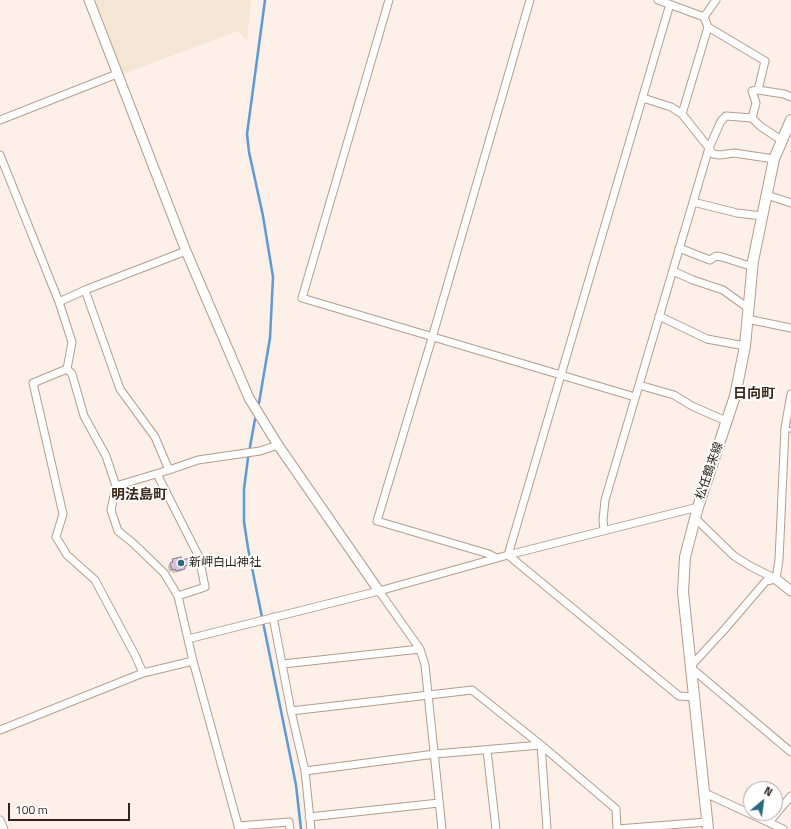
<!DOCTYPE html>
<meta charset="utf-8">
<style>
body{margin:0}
#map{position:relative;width:791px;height:829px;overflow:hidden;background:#fcf0e8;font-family:"Titillium Web",sans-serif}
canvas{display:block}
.north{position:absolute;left:743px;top:781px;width:40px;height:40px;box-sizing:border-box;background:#fff;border:1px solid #aca7a5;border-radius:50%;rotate:29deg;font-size:11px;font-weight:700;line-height:16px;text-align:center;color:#2f241d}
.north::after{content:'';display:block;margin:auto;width:14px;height:18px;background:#2a697f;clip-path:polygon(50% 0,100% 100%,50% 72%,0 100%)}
.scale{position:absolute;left:8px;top:803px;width:122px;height:18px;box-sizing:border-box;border:2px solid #2f241d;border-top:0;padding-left:5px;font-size:12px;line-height:14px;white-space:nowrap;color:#2f241d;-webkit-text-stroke:3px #fff;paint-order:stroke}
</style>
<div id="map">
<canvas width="791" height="829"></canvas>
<div class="north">N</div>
<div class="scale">100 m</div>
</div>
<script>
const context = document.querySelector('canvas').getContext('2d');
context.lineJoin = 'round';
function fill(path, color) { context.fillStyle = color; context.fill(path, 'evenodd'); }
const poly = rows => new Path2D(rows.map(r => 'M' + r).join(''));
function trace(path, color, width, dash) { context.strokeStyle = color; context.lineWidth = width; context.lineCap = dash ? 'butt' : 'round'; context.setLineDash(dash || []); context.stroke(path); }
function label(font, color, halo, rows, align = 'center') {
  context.font = font + ' "Titillium Web","Noto Sans JP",sans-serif'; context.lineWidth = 4; context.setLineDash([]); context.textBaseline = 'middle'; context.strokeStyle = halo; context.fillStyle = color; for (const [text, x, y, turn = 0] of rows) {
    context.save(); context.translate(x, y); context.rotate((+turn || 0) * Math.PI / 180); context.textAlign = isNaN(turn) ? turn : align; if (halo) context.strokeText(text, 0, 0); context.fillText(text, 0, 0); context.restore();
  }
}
const industrial = poly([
 [95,0,251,0,247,41,238,31,123,74]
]);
const shadow = poly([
 [173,559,182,561,190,564,188,566,184,567,182,571,173,573,172,571,169,572,168,566]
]);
const stream = poly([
 [259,403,270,338,273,277,263,216,249,152,247,134,265,0],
 [255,419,248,458,244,489,244,522,248,548,296,785,301,829]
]);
const building = poly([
 [181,557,182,560,189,558,192,564,185,566,185,569,176,571,175,569,172,570,170,563,173,562,172,559,181,557]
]);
const service = poly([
 [785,428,791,430]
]);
const minor = poly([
 [389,0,302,298,635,397],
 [704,17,716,0],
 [708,27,765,61,758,90,752,91,756,103,752,118,760,126,781,140],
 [758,90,784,94,791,97],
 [643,98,671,107,682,114],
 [752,118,726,116,721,121,709,148,713,154,720,155,734,153,774,159],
 [0,120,117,74],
 [0,155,59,302,72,342,67,369],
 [767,195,791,203],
 [693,202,737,213,762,216],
 [679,248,710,260,716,256,722,257,753,267],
 [673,271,693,280,723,290,748,308],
 [85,290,120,389,155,437,169,470,116,486],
 [59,302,85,290,186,251],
 [659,316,707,339,745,346],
 [747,319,791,328],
 [67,369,72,374,84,416,106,456,116,486,111,510,118,531,133,543,164,573,178,596,193,661,239,829],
 [67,369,33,383,63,514,56,537,67,555,95,580,135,655,143,673],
 [639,385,674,395,692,406,726,421],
 [791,394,785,428,779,560,776,579,766,581,724,630,690,667,791,752],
 [169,470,198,460,260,451,278,445],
 [157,474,199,557,205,587,178,596],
 [695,518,734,556,750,566,776,579],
 [604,530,603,520,605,500,709,148,682,114,708,27,704,17,658,0],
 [508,555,670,4],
 [508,555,679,696,694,697],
 [496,558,489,554,377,521,432,338,530,0],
 [379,591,420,649,425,665,442,829],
 [273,617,291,711,305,771,311,829],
 [188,639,379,591,508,555,698,507],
 [283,664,420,649],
 [291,711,472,690,541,745,616,809,617,829,707,822],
 [0,730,143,673,193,661],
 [487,750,496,829],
 [305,771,435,754,541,745,547,829],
 [705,793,783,829],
 [309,817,439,803],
 [0,820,4,829],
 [769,822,791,796],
 [238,826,289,822,290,829]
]);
const tertiary = poly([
 [89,0,186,251,249,398,278,445,379,591],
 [776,579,791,591]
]);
const secondary = poly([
 [708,829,683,592,685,557,698,507,735,396,745,346,753,261,774,159,791,120]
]);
const markers = [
 [181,563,4,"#2a697f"]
];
const streetNames = [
 ["松任鶴来線",710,471,-71]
];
const poiNames = [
 ["新岬白山神社",189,563]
];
const quarterNames = [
 ["日向町",754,395],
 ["明法島町",139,496]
];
fill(industrial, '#f3e7d3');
fill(shadow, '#0003');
trace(stream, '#5d9ad8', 2.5);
fill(building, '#d8c2da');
trace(building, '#8c778e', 1);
trace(service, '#b89c8b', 5.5);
trace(minor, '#b89c8b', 9);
trace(tertiary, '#b89c8b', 11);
trace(secondary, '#b89c8b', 12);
trace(service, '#fff', 3.5);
trace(minor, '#fff', 7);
trace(tertiary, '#fff', 9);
trace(secondary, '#fff', 10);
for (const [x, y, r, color] of markers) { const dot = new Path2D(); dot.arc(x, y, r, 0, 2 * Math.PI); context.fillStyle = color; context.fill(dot); trace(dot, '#fff', 1.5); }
label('12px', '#2f241d', '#fff', streetNames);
label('12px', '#2f241d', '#fff', poiNames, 'left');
label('bold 14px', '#3c2618', '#fff', quarterNames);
</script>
